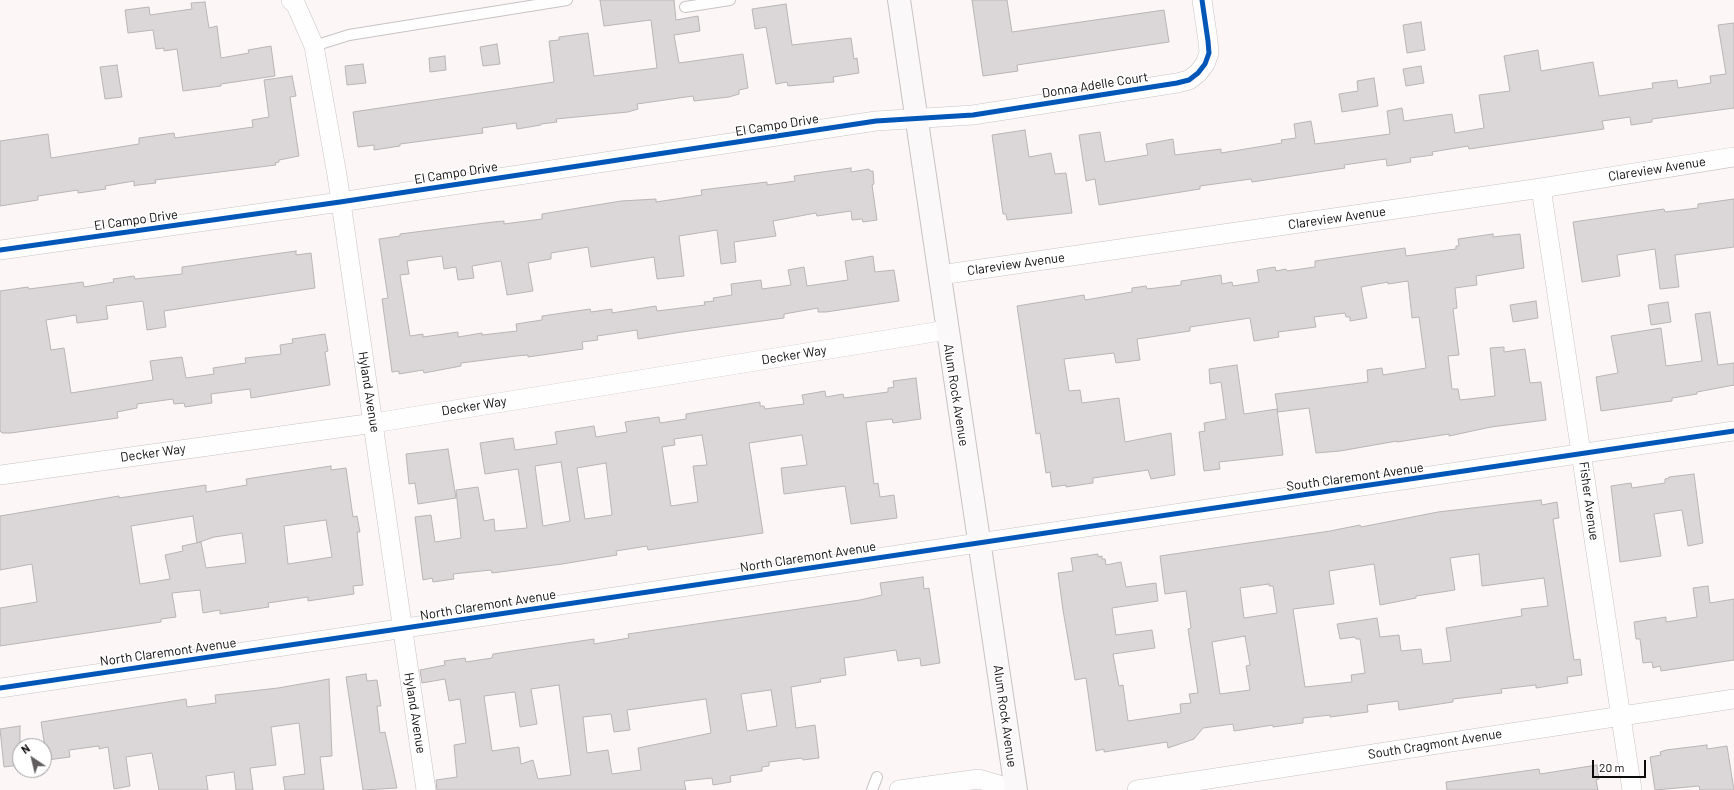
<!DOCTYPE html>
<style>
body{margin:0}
#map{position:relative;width:1734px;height:790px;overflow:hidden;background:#fcf6f7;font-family:Barlow,sans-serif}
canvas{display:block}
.north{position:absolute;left:12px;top:738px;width:40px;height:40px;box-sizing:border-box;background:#fff;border:1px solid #9f9d9d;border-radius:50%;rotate:325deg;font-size:11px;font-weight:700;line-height:16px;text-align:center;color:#0e0b0b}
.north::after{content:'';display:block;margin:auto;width:14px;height:18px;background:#615d5e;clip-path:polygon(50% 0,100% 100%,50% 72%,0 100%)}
.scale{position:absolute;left:1592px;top:760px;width:54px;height:18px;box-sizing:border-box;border:2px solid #0e0b0b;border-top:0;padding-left:5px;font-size:12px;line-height:14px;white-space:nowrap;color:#0e0b0b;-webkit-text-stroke:3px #fff;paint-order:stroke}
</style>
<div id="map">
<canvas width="1734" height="790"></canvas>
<div class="north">N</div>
<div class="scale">20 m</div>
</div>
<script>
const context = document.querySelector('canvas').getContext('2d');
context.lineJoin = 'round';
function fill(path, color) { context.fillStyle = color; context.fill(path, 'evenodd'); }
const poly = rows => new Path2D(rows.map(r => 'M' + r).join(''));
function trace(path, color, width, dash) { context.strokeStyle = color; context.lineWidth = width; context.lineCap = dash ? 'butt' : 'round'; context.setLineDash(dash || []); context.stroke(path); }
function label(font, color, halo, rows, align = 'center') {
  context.font = font + ' Barlow,sans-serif'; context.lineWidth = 3; context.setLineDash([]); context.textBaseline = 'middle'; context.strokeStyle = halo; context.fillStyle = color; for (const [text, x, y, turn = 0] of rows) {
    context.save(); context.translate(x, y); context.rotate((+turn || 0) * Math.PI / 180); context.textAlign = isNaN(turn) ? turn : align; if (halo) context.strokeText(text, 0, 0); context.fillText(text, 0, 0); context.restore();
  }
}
const building = poly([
 [600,0,674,0,676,20,698,16,700,31,674,35,679,63,743,54,748,88,739,90,739,94,729,97,694,101,693,96,637,104,638,109,628,112,556,119,557,122,541,124,541,125,517,129,516,123,482,128,483,133,400,144,400,146,374,150,374,145,358,147,353,112,554,82,549,41,559,40,559,37,588,33,594,76,657,68,651,20,604,26,600,0],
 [972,0,1007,0,1012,32,1164,10,1169,42,1017,65,1018,71,983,76,972,0],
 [205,2,209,28,217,26,221,58,249,53,248,50,271,46,275,76,221,84,221,86,183,91,177,49,164,51,164,48,156,49,153,30,128,33,125,10,149,7,150,15,192,9,191,3,205,2],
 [786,4,792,45,851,38,854,59,857,58,859,73,833,77,834,82,788,86,787,82,776,84,766,27,755,29,752,9,786,4],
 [1421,22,1425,50,1407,53,1403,25,1421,22],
 [1734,23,1734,108,1652,119,1652,122,1631,125,1630,117,1602,121,1604,129,1469,149,1468,146,1432,152,1433,155,1410,158,1411,162,1387,166,1386,159,1378,160,1344,165,1345,168,1252,182,1251,179,1200,186,1200,189,1099,205,1095,179,1086,181,1079,135,1100,132,1105,162,1148,155,1146,144,1173,139,1175,155,1221,149,1221,153,1282,143,1281,140,1296,138,1294,124,1311,121,1315,144,1390,134,1387,111,1402,108,1404,121,1452,114,1455,133,1484,128,1479,95,1510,91,1504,56,1538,50,1541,71,1593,62,1599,96,1653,88,1652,83,1677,80,1678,88,1711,83,1710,76,1726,74,1718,25,1734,23],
 [497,44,500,64,483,66,480,47,497,44],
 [445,56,446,70,430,72,429,58,445,56],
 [363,64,366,83,347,85,345,66,363,64],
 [117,65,122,97,105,99,100,67,117,65],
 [1421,66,1424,83,1406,86,1403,69,1421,66],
 [292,76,296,96,290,97,299,156,279,160,279,162,275,163,276,165,155,180,156,183,138,185,134,186,134,181,105,186,106,189,78,193,78,190,38,196,38,200,0,206,0,141,48,134,51,158,139,144,139,138,174,133,175,138,253,127,252,120,269,117,264,80,292,76],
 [1374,78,1378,106,1342,112,1339,94,1358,91,1357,81,1374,78],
 [1025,130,1029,157,1051,153,1055,174,1066,173,1072,213,1007,220,1006,214,1003,214,992,135,1025,130],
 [851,168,851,172,869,169,870,171,873,171,874,184,872,185,877,220,863,222,862,219,852,220,851,211,817,216,816,213,773,221,776,236,734,242,736,262,721,264,717,230,679,236,684,276,657,279,654,257,591,267,588,247,551,253,551,259,528,263,533,291,507,295,501,261,472,266,474,278,458,280,456,267,444,269,442,256,407,261,409,274,400,275,410,336,423,334,423,337,458,332,458,337,482,333,482,335,517,331,516,324,542,320,542,316,590,309,591,312,612,309,612,313,656,306,657,311,705,305,704,302,714,301,713,298,732,295,731,284,761,280,762,289,791,285,788,270,804,267,807,286,848,280,845,261,873,256,875,272,894,270,899,301,826,312,818,312,818,308,784,314,784,318,682,332,638,339,637,330,597,336,598,340,582,342,583,349,528,357,528,355,516,356,461,363,461,366,424,373,423,370,399,374,399,371,392,372,382,299,388,298,379,239,400,236,400,234,493,222,504,221,504,224,542,219,542,214,621,201,656,199,656,202,702,195,701,190,767,182,767,185,795,181,794,176,851,168],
 [1734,199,1734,247,1675,255,1679,287,1660,289,1655,249,1617,255,1620,276,1582,282,1573,222,1664,209,1665,212,1698,208,1698,204,1734,199],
 [1493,234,1493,237,1520,234,1524,268,1476,276,1477,285,1455,288,1457,308,1453,309,1459,355,1448,356,1452,389,1458,389,1460,400,1495,396,1490,348,1504,347,1504,352,1525,349,1530,383,1541,382,1546,420,1491,427,1449,436,1449,434,1397,442,1397,441,1340,451,1316,453,1309,408,1278,412,1275,394,1368,382,1367,370,1382,368,1383,375,1426,368,1419,317,1412,318,1408,281,1388,284,1388,282,1361,287,1367,318,1350,321,1350,317,1346,317,1345,313,1314,317,1316,327,1278,332,1279,337,1254,341,1250,318,1190,327,1190,331,1137,339,1140,360,1116,363,1114,353,1064,359,1069,391,1080,390,1082,403,1119,398,1125,442,1171,433,1175,475,1151,479,1148,470,1093,478,1093,483,1066,487,1066,485,1052,487,1050,472,1046,473,1040,433,1036,434,1017,306,1084,295,1085,300,1132,292,1132,288,1146,286,1147,289,1181,285,1181,281,1221,275,1222,284,1232,282,1233,286,1259,282,1257,270,1275,267,1276,271,1286,269,1287,271,1315,267,1315,261,1405,248,1406,256,1456,249,1456,246,1459,246,1458,239,1493,234],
 [296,251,296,255,311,253,315,288,164,311,166,327,147,330,143,301,106,306,108,319,77,323,76,315,46,320,51,350,64,348,71,393,153,380,150,361,182,357,186,378,214,374,213,368,246,363,245,358,281,354,280,345,293,343,292,339,325,334,328,351,325,352,330,385,251,398,250,389,211,394,212,403,185,407,184,403,174,404,173,399,137,404,137,408,117,412,118,418,11,433,2,433,0,431,0,291,28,287,29,289,83,282,84,287,114,282,113,279,134,276,135,279,182,274,182,267,296,251],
 [1536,301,1538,318,1513,322,1510,305,1536,301],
 [1668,302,1671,322,1651,325,1648,305,1668,302],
 [1710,312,1718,365,1734,363,1734,385,1697,392,1697,394,1672,398,1672,401,1601,411,1596,377,1618,373,1611,336,1661,328,1666,366,1702,361,1695,314,1710,312],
 [1237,365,1244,414,1277,409,1283,455,1219,462,1220,469,1204,471,1199,432,1205,431,1204,423,1226,419,1221,382,1210,384,1209,369,1237,365],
 [916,378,921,419,893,423,892,419,866,422,874,484,878,483,880,497,894,495,897,518,851,524,845,486,784,494,781,468,807,465,802,435,749,443,763,533,648,550,647,546,616,551,617,555,562,564,492,573,491,570,453,574,454,579,433,582,432,578,423,580,415,517,431,515,435,542,461,538,456,490,478,487,484,521,494,519,495,531,527,528,518,469,485,474,480,443,513,438,515,450,557,444,555,432,594,426,596,437,627,432,625,422,659,417,660,423,686,419,686,414,760,402,760,406,764,406,765,409,804,404,802,395,825,391,826,397,843,394,844,398,888,392,888,388,894,387,893,381,916,378],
 [702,435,707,465,693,466,698,502,671,506,662,447,675,445,674,439,702,435],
 [561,462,570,521,543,526,535,466,561,462],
 [606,463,612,515,585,519,577,468,606,463],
 [448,449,456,498,418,504,415,483,409,484,406,454,448,449],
 [331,466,331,470,346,468,353,517,357,516,360,532,357,532,363,585,353,586,354,594,308,601,308,597,268,603,269,607,220,614,220,610,203,613,200,590,172,593,176,617,161,619,161,622,0,646,0,608,37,602,32,564,0,570,0,516,119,496,119,498,206,485,206,492,247,485,246,479,331,466],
 [193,516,197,543,214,537,242,533,246,563,206,568,201,542,182,546,183,551,165,555,170,579,140,584,131,526,193,516],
 [326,520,332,557,288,564,284,526,326,520],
 [1694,474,1703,543,1688,546,1682,510,1654,514,1661,556,1620,562,1611,486,1631,483,1632,488,1665,483,1665,479,1669,478,1669,477,1694,474],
 [1541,500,1542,505,1557,502,1559,518,1553,519,1574,660,1580,659,1582,675,1567,677,1568,683,1536,688,1536,685,1501,689,1502,693,1453,699,1453,702,1399,710,1398,701,1367,705,1368,712,1330,717,1330,715,1303,718,1303,723,1273,727,1273,725,1234,731,1233,724,1203,728,1194,739,1168,748,1167,742,1104,752,1104,749,1096,751,1086,678,1075,680,1063,610,1058,573,1073,571,1071,558,1098,554,1098,557,1102,556,1102,559,1105,559,1106,565,1121,562,1126,587,1156,583,1158,601,1112,608,1116,635,1152,630,1155,648,1113,654,1119,686,1123,685,1128,721,1181,713,1180,704,1191,703,1189,694,1198,693,1188,629,1191,628,1186,591,1165,594,1160,556,1330,531,1360,525,1361,527,1438,512,1541,500],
 [1479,554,1482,586,1544,578,1548,606,1521,609,1522,616,1446,628,1451,661,1423,664,1421,649,1401,651,1399,635,1380,637,1377,618,1337,624,1340,639,1355,637,1356,639,1360,639,1365,673,1351,675,1352,682,1305,687,1293,609,1334,604,1329,571,1374,564,1380,605,1416,598,1416,596,1455,590,1450,558,1479,554],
 [1269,584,1269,586,1273,586,1277,613,1244,618,1240,588,1269,584],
 [1245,636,1250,665,1246,666,1250,690,1220,694,1212,642,1245,636],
 [923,577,924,589,929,588,940,663,921,666,920,658,898,661,896,650,844,658,846,675,820,679,821,682,791,687,796,728,815,725,819,758,803,760,802,758,769,762,769,766,762,767,762,771,730,776,731,782,713,785,712,778,684,781,686,790,437,790,436,780,457,777,454,745,466,743,460,699,449,701,445,679,422,683,420,670,445,665,444,661,465,658,466,662,492,658,493,654,594,639,594,644,629,638,628,634,860,600,882,595,880,583,923,577],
 [559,685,571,775,538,779,533,760,521,764,519,747,492,751,484,696,515,692,520,727,537,724,531,689,559,685],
 [771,690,777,726,747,731,741,694,771,690],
 [706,699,711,733,638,748,641,770,612,774,608,750,587,753,583,717,611,714,614,732,630,730,627,710,706,699],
 [1708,586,1710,603,1734,599,1734,660,1661,671,1660,666,1653,668,1652,662,1643,663,1640,639,1636,639,1634,622,1666,617,1666,622,1697,617,1693,588,1708,586],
 [366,674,367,681,377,680,381,706,377,706,380,733,385,732,397,788,363,790,346,677,366,674],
 [329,679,332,756,320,757,324,790,285,790,283,777,305,774,299,723,271,727,276,765,250,768,253,790,236,790,234,772,206,776,208,790,159,790,152,753,126,757,130,786,114,789,108,747,99,749,99,746,69,750,70,757,47,760,41,722,186,699,187,707,216,703,215,695,278,688,329,679],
 [20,726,20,765,4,767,0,729,20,726],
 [1707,745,1707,749,1727,746,1734,790,1700,790,1699,786,1655,790,1650,757,1661,755,1660,752,1666,750,1707,745],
 [1597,765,1599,779,1596,780,1598,790,1447,790,1446,782,1539,769,1540,774,1597,765]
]);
const service = poly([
 [685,7,730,0],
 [314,46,349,35,567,0],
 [872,790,877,777]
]);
const minor = poly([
 [291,0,296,5,314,46,337,175,426,790],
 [1541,188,1632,790],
 [0,250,340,202,876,121,973,115,1177,83,1189,80,1198,73,1205,64,1209,53,1208,41,1202,0],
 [940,275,1541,188,1734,157],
 [0,475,374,423,947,330],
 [0,688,1734,431],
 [899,790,979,779,1016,790],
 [1137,790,1734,699]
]);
const secondary = poly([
 [899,0,1016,790]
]);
const cycleway = poly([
 [0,250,340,202,876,121,973,115,1177,83,1189,80,1198,73,1205,64,1209,53,1208,41,1202,0],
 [0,688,1734,431]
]);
const streetNames = [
 ["Donna Adelle Court",1095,85,-9],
 ["El Campo Drive",777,125,-9],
 ["Clareview Avenue",1657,169,-9],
 ["El Campo Drive",456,173,-9],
 ["Clareview Avenue",1337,218,-8],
 ["El Campo Drive",136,220,-8],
 ["Clareview Avenue",1016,264,-8],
 ["Decker Way",794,355,-9],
 ["Hyland Avenue",369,392,81],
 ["Alum Rock Avenue",956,395,81],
 ["Decker Way",474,406,-9],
 ["Decker Way",153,453,-8],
 ["South Claremont Avenue",1355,477,-8],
 ["Fisher Avenue",1589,501,82],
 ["North Claremont Avenue",808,557,-9],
 ["North Claremont Avenue",488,605,-9],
 ["North Claremont Avenue",168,652,-8],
 ["Hyland Avenue",415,713,81],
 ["Alum Rock Avenue",1005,716,82],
 ["South Cragmont Avenue",1435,744,-9]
];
fill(building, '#dbd7d8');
trace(building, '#b9b5b6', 1);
trace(service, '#c8c3c4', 12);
trace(minor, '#c8c3c4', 20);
trace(secondary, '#c8c3c4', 24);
trace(service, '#fffefe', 10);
trace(minor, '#fffefe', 19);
trace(secondary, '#fbf8f9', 22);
trace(cycleway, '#0057b8', 5);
label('13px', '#0e0b0b', '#fff', streetNames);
</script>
